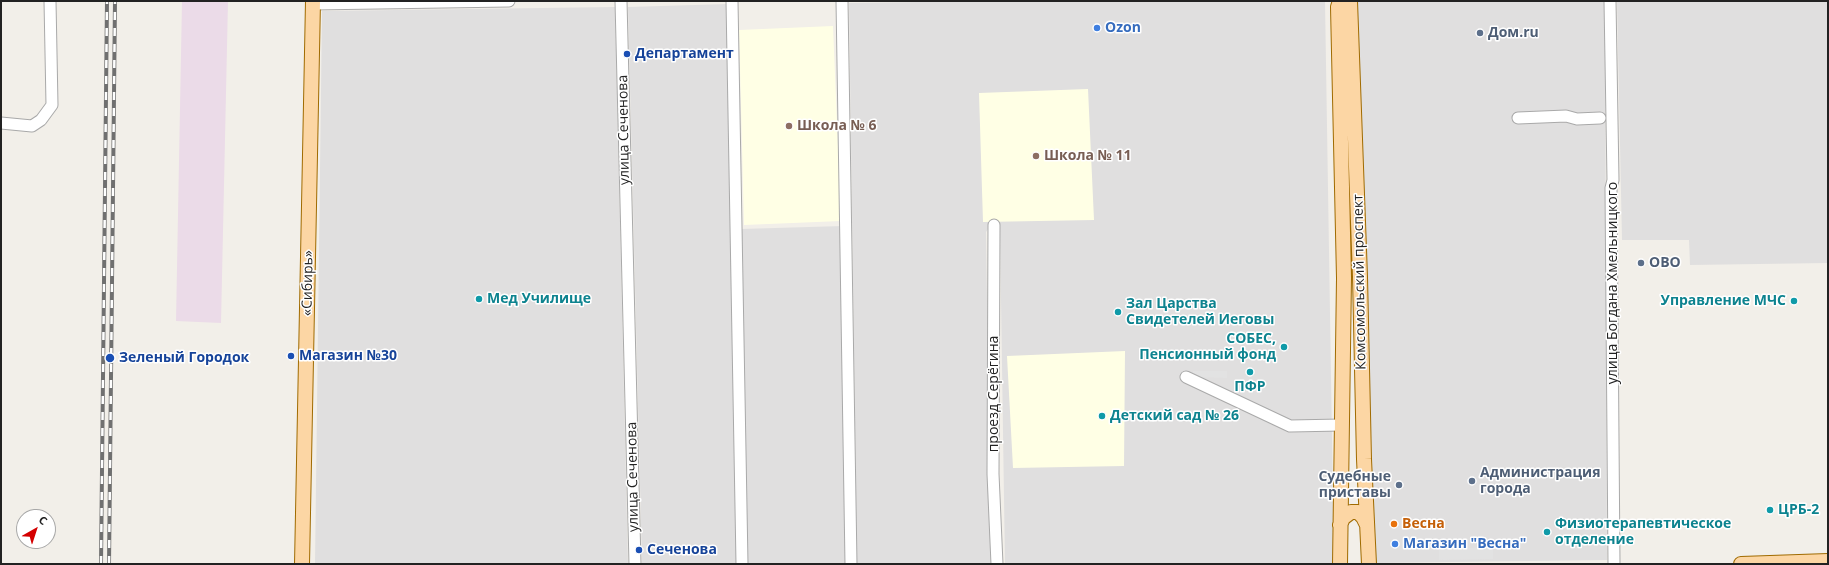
<!DOCTYPE html>
<meta charset="utf-8">
<style>
body{margin:0}
#map{position:relative;width:1829px;height:565px;overflow:hidden;background:#f2efe9;font-family:"Open Sans",sans-serif}
canvas{display:block}
.frame{position:absolute;inset:0;border:2px solid #222;pointer-events:none}
.north{position:absolute;left:16px;top:509px;width:40px;height:40px;box-sizing:border-box;background:#fff;border:1px solid #a7a7a7;border-radius:50%;rotate:39deg;font-size:11px;font-weight:700;line-height:16px;text-align:center;color:#222}
.north::after{content:'';display:block;margin:auto;width:14px;height:18px;background:#d40000;clip-path:polygon(50% 0,100% 100%,50% 72%,0 100%)}
</style>
<div id="map">
<canvas width="1829" height="565"></canvas>
<div class="frame"></div>
<div class="north">С</div>
</div>
<script>
const context = document.querySelector('canvas').getContext('2d');
context.lineJoin = 'round';
function fill(path, color) { context.fillStyle = color; context.fill(path, 'evenodd'); }
const poly = rows => new Path2D(rows.map(r => 'M' + r).join(''));
function trace(path, color, width, dash) { context.strokeStyle = color; context.lineWidth = width; context.lineCap = dash ? 'butt' : 'round'; context.setLineDash(dash || []); context.stroke(path); }
function label(font, color, halo, rows, align = 'center') {
  context.font = font + ' "Open Sans",sans-serif'; context.lineWidth = 3; context.setLineDash([]); context.textBaseline = 'middle'; context.strokeStyle = halo; context.fillStyle = color; for (const [text, x, y, turn = 0] of rows) {
    context.save(); context.translate(x, y); context.rotate((+turn || 0) * Math.PI / 180); context.textAlign = isNaN(turn) ? turn : align; if (halo) context.strokeText(text, 0, 0); context.fillText(text, 0, 0); context.restore();
  }
}
const residential = poly([
 [986,1,1325,1,1334,564,1005,564,1000,232,991,225,986,232,991,564,857,564,849,3],
 [1355,1,1605,1,1607,560,1376,563],
 [1617,1,1828,1,1828,263,1690,265,1689,240,1622,240],
 [728,4,737,564,642,564,628,7],
 [615,7,628,564,315,564,322,11],
 [843,226,847,564,747,564,741,229]
]);
const industrial = poly([
 [182,1,228,1,221,323,176,321]
]);
const education = poly([
 [833,26,841,221,744,225,739,30],
 [1088,89,1094,220,983,222,979,93],
 [1125,351,1124,466,1013,468,1007,356]
]);
const parking = poly([
 [1193,371,1227,371,1227,378,1193,377],
 [1493,547,1493,559,1439,560,1439,549]
]);
const minor = poly([
 [621,1,635,564],
 [732,1,742,564],
 [842,1,851,564],
 [1610,1,1613,180,1611,188,1614,564],
 [313,4,509,1],
 [1518,118,1566,116,1577,119,1600,118],
 [1,123,32,126,41,120,52,105,50,1],
 [994,225,993,474,997,564],
 [1186,377,1290,426,1341,425]
]);
const major = poly([
 [1350,1,1360,277,1364,459,1369,564],
 [1340,525,1343,518,1351,512,1358,512,1363,517,1367,525],
 [302,564,313,1],
 [1340,564,1344,278,1338,7,1340,1],
 [1741,564,1828,561]
]);
const rail = poly([
 [101,564,107,1],
 [109,564,115,1]
]);
const markers = [
 [1097,28,4,"#3f7fe0"],
 [1480,33,4,"#5c6f8a"],
 [627,54,4,"#1a4fb4"],
 [789,126,4,"#8d6e63"],
 [1036,156,4,"#8d6e63"],
 [1641,263,4,"#5c6f8a"],
 [479,299,4,"#0f9aa8"],
 [1794,301,4,"#0f9aa8"],
 [1118,312,4,"#0f9aa8"],
 [1284,347,4,"#0f9aa8"],
 [291,356,4,"#1a4fb4"],
 [110,358,5,"#1a4fb4"],
 [1250,372,4,"#0f9aa8"],
 [1102,416,4,"#0f9aa8"],
 [1472,481,4,"#5c6f8a"],
 [1399,485,4,"#5c6f8a"],
 [1770,510,4,"#0f9aa8"],
 [1394,524,4,"#e8710a"],
 [1547,532,4,"#0f9aa8"],
 [1395,544,4,"#3f7fe0"],
 [639,550,4,"#1a4fb4"]
];
const shopNames = [
 ["Ozon",1105,28],
 ["Магазин \"Весна\"",1403,544]
];
const serviceNames = [
 ["Дом.ru",1488,33],
 ["ОВО",1649,263],
 ["Администрация",1480,473],
 ["города",1480,489],
 ["Судебные",1391,477,"right"],
 ["приставы",1391,493,"right"]
];
const transitNames = [
 ["Департамент",635,54],
 ["Магазин №30",299,356],
 ["Зеленый Городок",119,358],
 ["Сеченова",647,550]
];
const educationNames = [
 ["Школа № 6",797,126],
 ["Школа № 11",1044,156]
];
const streetNames = [
 ["улица Сеченова",624,130,-91],
 ["Комсомольский проспект",1360,282,-91],
 ["«Сибирь»",308,283,-89],
 ["улица Богдана Хмельницкого",1613,283,-90],
 ["проезд Серёгина",994,394,-90],
 ["улица Сеченова",633,477,-91]
];
const cultureNames = [
 ["Мед Училище",487,299],
 ["Управление МЧС",1786,301,"right"],
 ["Зал Царства",1126,304],
 ["Свидетелей Иеговы",1126,320],
 ["СОБЕС,",1276,339,"right"],
 ["Пенсионный фонд",1276,355,"right"],
 ["ПФР",1250,387,"center"],
 ["Детский сад № 26",1110,416],
 ["ЦРБ-2",1778,510],
 ["Физиотерапевтическое",1555,524],
 ["отделение",1555,540]
];
const foodNames = [
 ["Весна",1402,524]
];
fill(residential, '#e0dfdf');
fill(industrial, '#ebdbe8');
fill(education, '#ffffe5');
fill(parking, '#e2e2e2');
trace(minor, '#a9a9a9', 13);
trace(major, '#a06b00', 16);
trace(minor, '#fff', 11);
trace(major, '#fcd6a4', 14);
trace(rail, '#707070', 4);
trace(rail, '#fff', 2.5, [8]);
for (const [x, y, r, color] of markers) { const dot = new Path2D(); dot.arc(x, y, r, 0, 2 * Math.PI); context.fillStyle = color; context.fill(dot); trace(dot, '#fff', 1.5); }
label('bold 14px', '#366cbe', '#fff', shopNames, 'left');
label('bold 14px', '#4e5e75', '#fff', serviceNames, 'left');
label('bold 14px', '#164399', '#fff', transitNames, 'left');
label('bold 14px', '#785e54', '#fff', educationNames, 'left');
label('14px', '#222', '#fff', streetNames);
label('bold 14px', '#0d838f', '#fff', cultureNames, 'left');
label('bold 14px', '#c56008', '#fff', foodNames, 'left');
</script>
